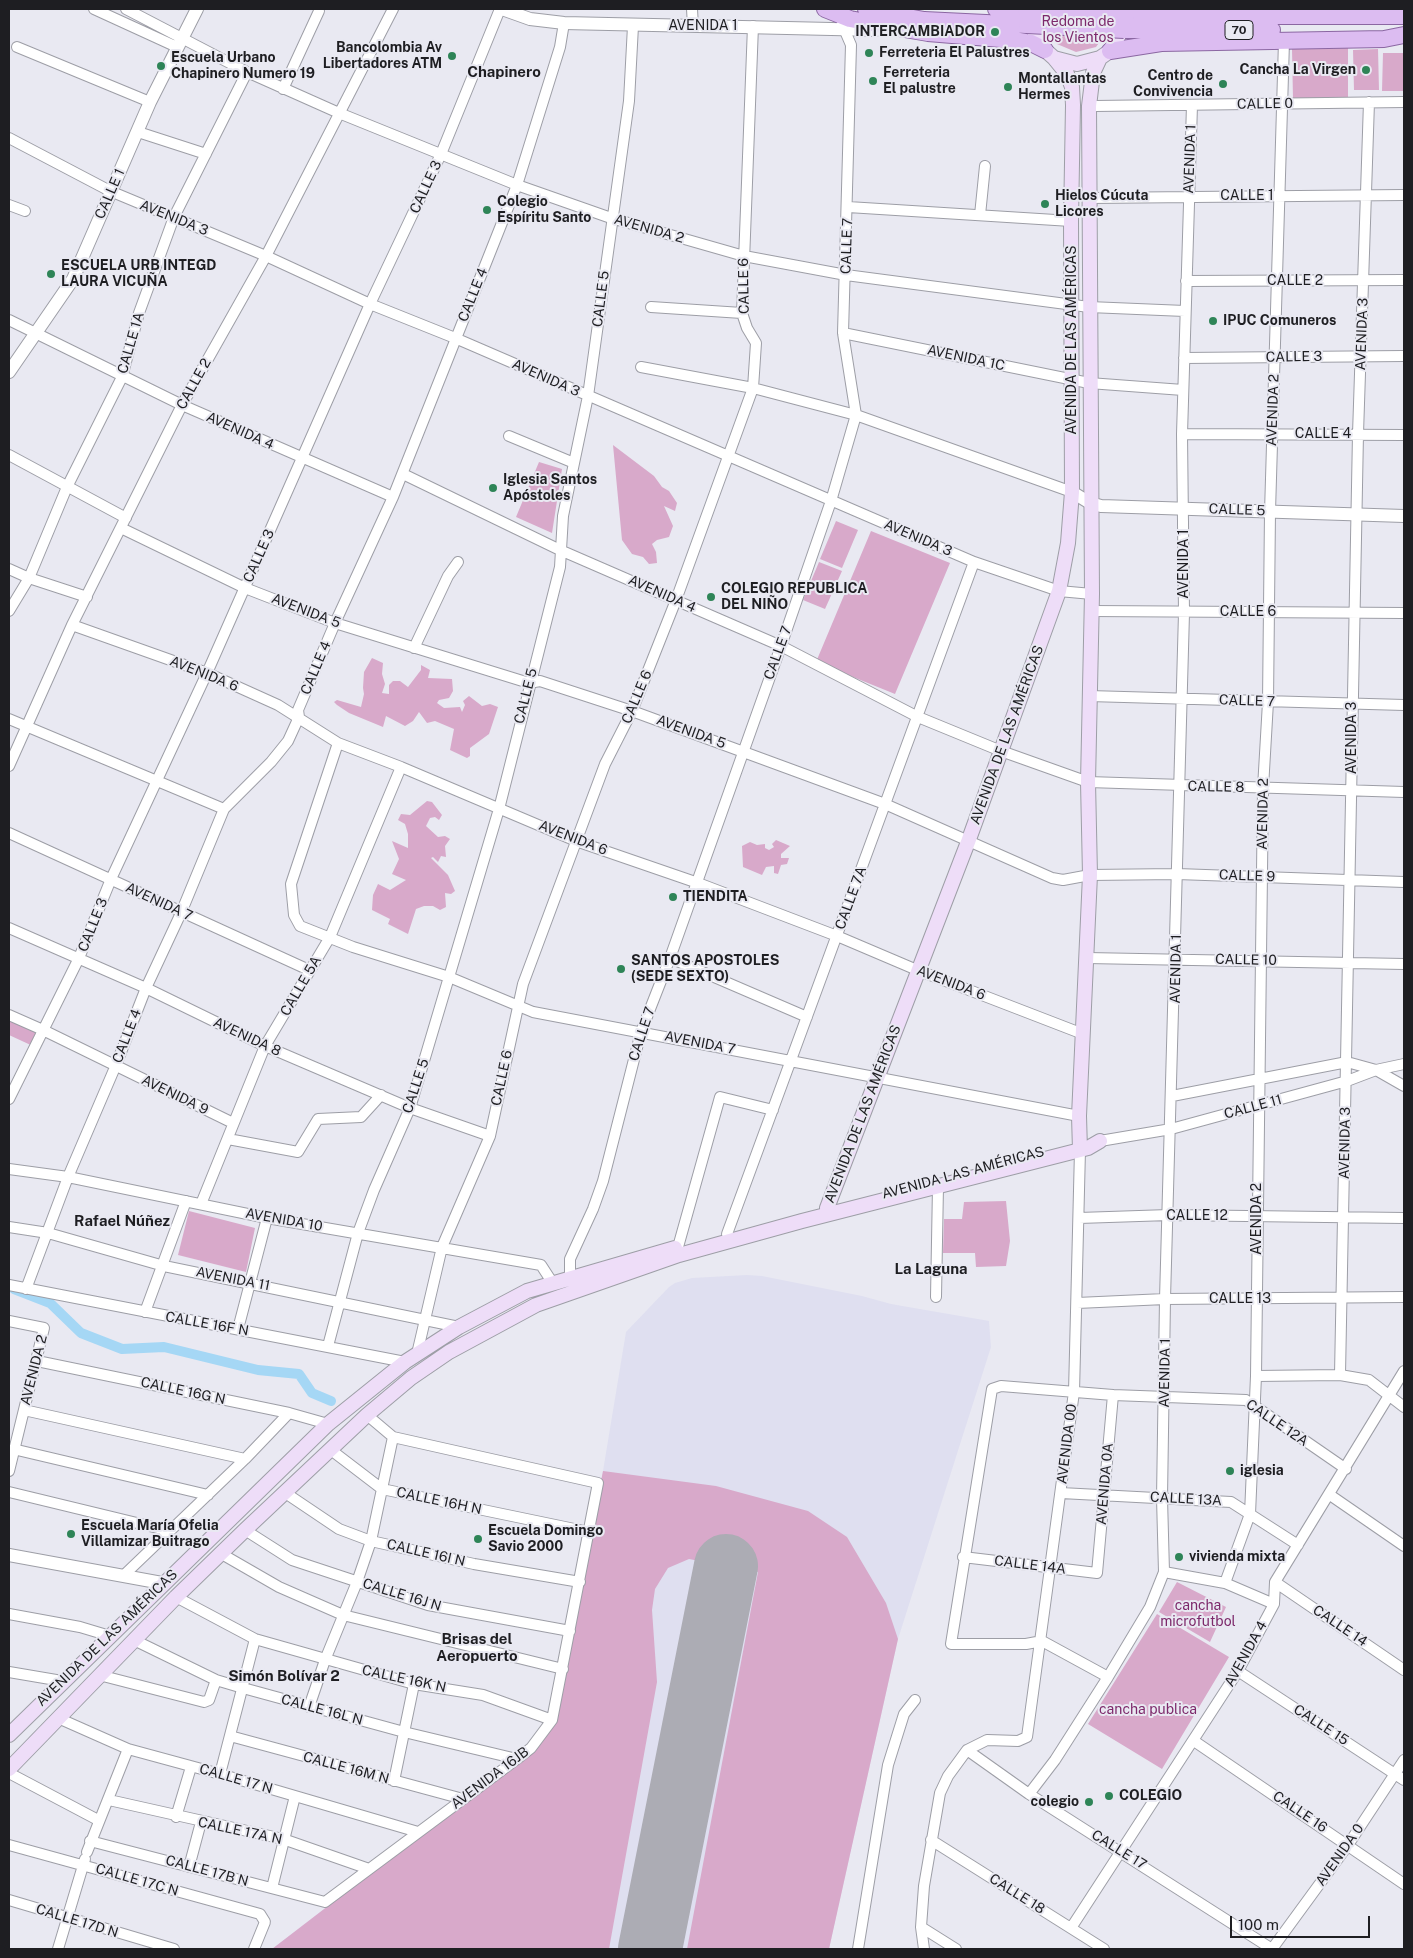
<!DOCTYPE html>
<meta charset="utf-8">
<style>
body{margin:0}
#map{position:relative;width:1413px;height:1958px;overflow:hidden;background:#e9e9f2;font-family:"Public Sans",sans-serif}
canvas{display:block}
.frame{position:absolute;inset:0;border:10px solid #1e1e22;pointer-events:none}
.scale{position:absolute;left:1230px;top:1916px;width:140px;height:22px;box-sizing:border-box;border:2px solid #1e1e22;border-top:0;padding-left:6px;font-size:15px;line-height:18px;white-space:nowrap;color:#1e1e22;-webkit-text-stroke:4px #e9e9f2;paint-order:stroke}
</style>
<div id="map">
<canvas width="1413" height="1958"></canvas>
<div class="frame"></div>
<div class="scale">100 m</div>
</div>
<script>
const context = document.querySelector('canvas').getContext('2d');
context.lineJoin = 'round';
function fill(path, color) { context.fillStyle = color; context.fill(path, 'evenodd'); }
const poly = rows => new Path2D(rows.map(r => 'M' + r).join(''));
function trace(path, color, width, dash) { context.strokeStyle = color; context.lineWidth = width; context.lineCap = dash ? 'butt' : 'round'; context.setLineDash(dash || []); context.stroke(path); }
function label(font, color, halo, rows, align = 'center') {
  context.font = font + ' "Public Sans",sans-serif'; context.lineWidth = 4; context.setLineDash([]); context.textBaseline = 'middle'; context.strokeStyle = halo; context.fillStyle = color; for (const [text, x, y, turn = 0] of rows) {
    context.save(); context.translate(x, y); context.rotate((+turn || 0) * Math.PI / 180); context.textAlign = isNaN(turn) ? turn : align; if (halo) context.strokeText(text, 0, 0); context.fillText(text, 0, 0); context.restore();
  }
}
const built = poly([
 [747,1275,762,1276,862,1296,891,1304,989,1321,990,1335,991,1347,898,1639,829,1949,272,1949,479,1790,554,1720,603,1471,626,1332,669,1287,675,1283,692,1278]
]);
const green = poly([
 [1047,26,1108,30,1096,47,1076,52,1057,44],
 [1348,48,1348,99,1293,99,1292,49],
 [1378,49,1379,90,1354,90,1353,50],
 [1383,53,1404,53,1404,91,1382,91],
 [613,445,654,476,662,487,669,491,677,503,675,511,664,506,673,526,669,537,657,540,652,544,656,552,657,563,649,564,643,557,632,554,622,540],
 [539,462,562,469,552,533,516,517],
 [836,521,858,530,842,568,820,559],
 [871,531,950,563,895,694,816,662],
 [819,562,842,571,825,609,803,600],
 [372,658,383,663,382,674,385,684,382,693,389,694,389,685,393,681,400,681,408,687,421,670,421,665,430,670,428,678,452,679,453,691,449,698,439,700,437,703,444,708,460,707,462,712,465,705,463,701,469,696,482,706,490,704,498,707,489,734,470,748,470,756,467,758,450,750,454,729,435,721,427,723,419,712,413,721,405,726,386,716,383,727,349,713,337,705,334,702,337,700,361,707,364,694,363,688,364,672],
 [427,801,432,802,442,815,439,820,435,817,430,818,426,826,438,837,445,836,450,839,445,846,446,857,441,856,438,862,433,857,431,858,448,875,455,891,451,894,445,893,446,907,440,910,433,906,424,906,416,909,408,934,388,924,390,919,372,910,373,895,378,884,390,890,406,880,392,874,399,859,392,841,408,848,408,834,405,824,398,820,401,814,410,815],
 [776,840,790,846,781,854,781,858,789,858,787,864,781,865,778,874,774,873,774,866,766,867,762,875,743,867,742,846,750,842,757,845,765,844,765,848,769,850,774,847,772,844],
 [9,1016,42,1030,35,1047,9,1035],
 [1006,1201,1010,1241,1006,1266,976,1267,975,1253,943,1253,944,1219,962,1219,964,1202],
 [189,1211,255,1228,246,1272,178,1255],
 [603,1471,716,1486,808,1511,847,1537,886,1603,898,1639,829,1949,687,1949,758,1572,689,1559,668,1568,655,1589,652,1610,657,1682,609,1949,272,1949,479,1790,554,1720],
 [1177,1582,1226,1607,1210,1642,1159,1612],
 [1157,1614,1229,1657,1162,1769,1088,1724]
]);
const canal = poly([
 [14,1289,50,1303,81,1333,122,1349,164,1347,258,1370,299,1374,312,1393,331,1401]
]);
const runway = poly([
 [650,1949,726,1566]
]);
const minor = poly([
 [94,9,177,47],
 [126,9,247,72,339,113,517,185,611,218,744,256,846,275,1089,307,1185,311],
 [692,9,693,26],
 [17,47,150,102],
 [283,89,319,11],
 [1095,106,1404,102],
 [138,132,206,154],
 [9,138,110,191,266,256,370,304,455,338,974,562,1059,591,1092,594],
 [1089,198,1404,195],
 [9,205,25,211],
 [848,207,1071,221],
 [980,215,985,166],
 [1186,281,1404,280],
 [651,307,742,313],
 [9,320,182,405,393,497],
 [843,333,1089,383,1183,390],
 [1184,358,1404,356],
 [641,367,753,388,856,415,1072,492],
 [1182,434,1404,435],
 [509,436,574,463],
 [9,455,126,518],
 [403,474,560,550,781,646,918,717,1001,751,1088,782,1404,792],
 [121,528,245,588,335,623,529,683,540,681,632,711,885,804,1052,878,1063,880,1090,875,1177,874,1404,882],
 [9,569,29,578,87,597],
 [9,611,29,578,67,487,122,377,139,313,174,217,247,72],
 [1092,611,1404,613],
 [72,625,207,673,278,705,338,743,401,767,576,841,698,883,837,936,917,970,1083,1034],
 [414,648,448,576,458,562],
 [1089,696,1404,705],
 [9,719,224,809],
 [338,743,291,884,294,915,300,926,353,947,449,977,533,1012,1079,1116],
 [9,766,72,625,182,405,266,256,393,9],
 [9,833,309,970],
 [9,928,146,988,265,1046,410,1108,490,1136],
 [670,958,807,1017],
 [1087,958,1404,964],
 [9,1015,43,1030,233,1123],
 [1172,1096,1347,1062,1376,1070,1404,1086],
 [9,1099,79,958,111,879,207,673,370,304,441,154,500,9],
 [228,1139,298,1152,318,1119,361,1117,381,1095],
 [1100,1141,1171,1129,1347,1081,1376,1070,1404,1064],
 [9,1169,68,1177,267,1218,541,1265,552,1282],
 [201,1204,265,1046,330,937,401,767],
 [1079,1218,1169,1215,1404,1218],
 [9,1227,48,1233,164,1266,459,1327],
 [727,1234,974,562],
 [678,1247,720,1097,773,1110],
 [570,1276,570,1259,593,1209,603,1181,641,1032,670,958,781,646,831,501,856,415,843,333,851,45,842,24],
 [9,1285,405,1362],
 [26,1289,68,1177,116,1065,146,988,181,913,224,809,271,762,288,741,299,717,298,710,335,623,393,497,517,185,560,47,564,23],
 [936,1297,938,1186],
 [1077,1303,1165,1299,1404,1297],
 [145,1312,186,1201],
 [9,1321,44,1328,9,1471],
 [238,1329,267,1218],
 [328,1346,358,1233,374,1190,410,1108,449,977,499,809,560,567,563,516,588,396,629,101,633,26],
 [417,1354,442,1247,490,1136,523,984,605,764,632,711,676,600,753,388,756,343,747,328,742,313,753,26],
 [37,1361,289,1413,328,1424],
 [1340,1375,1358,434,1369,102],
 [1256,1376,1340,1375,1369,1380,1404,1407],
 [24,1410,245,1459],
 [13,1449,208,1495],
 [331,1450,382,1489,589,1532],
 [9,1492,170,1531],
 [284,1492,339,1529,371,1541,474,1564,580,1582],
 [1061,1493,1231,1502,1298,1545],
 [1330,1495,1404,1546],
 [245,1530,292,1560,428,1605,570,1631],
 [220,1553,279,1587,343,1615,563,1669],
 [963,1557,1097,1573,1113,1395],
 [1164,1572,1225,1583,1274,1604],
 [123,1576,245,1459,289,1413],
 [1275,1582,1404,1670],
 [1225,1583,1250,1514,1256,1376,1263,788,1268,702,1270,512,1284,41],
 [176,1597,255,1639,414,1684,483,1695,552,1720],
 [9,1614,80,1627,110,1636],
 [134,1640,216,1680,243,1688,404,1732,517,1759],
 [1238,1671,1404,1780],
 [9,1672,62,1681],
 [99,1675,204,1702,209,1700,216,1680],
 [1108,1677,1042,1641,1026,1644,951,1644,992,1389,1001,1386,1113,1395,1246,1400,1346,1469],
 [309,1707,325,1660,357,1582,371,1541,393,1437],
 [58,1718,128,1749,220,1774,418,1832],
 [230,1736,463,1799],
 [1194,1741,1404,1884],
 [967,1750,1029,1794,1272,1949],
 [9,1773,98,1820],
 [220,1774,255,1639],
 [394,1781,414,1684],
 [1029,1794,1055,1760,1108,1677,1150,1607,1164,1572,1162,1498,1165,1299,1184,613,1182,434,1192,105],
 [109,1800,283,1839,369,1869],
 [176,1817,191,1767],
 [931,1840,1104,1949],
 [90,1841,325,1902,517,1759,531,1748,552,1720,598,1483,393,1437,367,1415],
 [9,1845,260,1914,265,1922,254,1949],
 [87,1852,128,1749],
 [189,1867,201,1822],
 [272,1888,295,1796],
 [9,1900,174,1949],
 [921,1927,956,1949],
 [1071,1928,1238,1671,1274,1604,1275,1582,1404,1371],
 [58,1949,85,1859],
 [858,1949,888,1765,904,1714,915,1700],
 [924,1949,921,1927,924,1886,940,1793,948,1776,967,1750,987,1740,1018,1741,1027,1737,1074,1392,1080,1150],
 [1272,1949,1348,1845,1404,1760]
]);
const tertiary = poly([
 [502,9,530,19,564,23,876,30],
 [9,372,73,279,150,102,197,9],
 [1072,492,1090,503,1101,506,1404,516],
 [9,1555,162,1583]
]);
const secondary = poly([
 [1034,16,1035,34,1045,50,1054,58,1077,64,1100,58,1110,51,1120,33,1122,19],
 [1080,1150,1079,1116,1090,875,1088,782,1092,594,1089,106,1093,73,1100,58],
 [827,1208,968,842,1059,591,1068,543,1072,492,1071,221,1073,105,1072,87,1067,74,1054,58],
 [9,1735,328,1424,405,1362,459,1327,527,1291,675,1248],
 [9,1769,176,1597,245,1530,367,1415,411,1378,449,1352,536,1305,679,1255,802,1221,1088,1148,1100,1141]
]);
const primary = poly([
 [825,9,850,19,887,26,928,33,1013,40,1031,43,1045,50],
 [866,9,924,20,1027,25],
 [996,9,1026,10],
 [1126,16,1404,16],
 [1124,30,1272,30],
 [1110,51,1161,43,1384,39,1404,35]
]);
const primaryBridge = poly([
 [1026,10,1126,16],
 [1027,25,1124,30]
]);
const markers = [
 [995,32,5,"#2e8457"],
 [869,53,5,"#2e8457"],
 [452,56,5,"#2e8457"],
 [161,66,5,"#2e8457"],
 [1366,70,5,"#2e8457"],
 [873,81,5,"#2e8457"],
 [1223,84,5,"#2e8457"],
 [1008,87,5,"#2e8457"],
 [1045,204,5,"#2e8457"],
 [487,210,5,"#2e8457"],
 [51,274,5,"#2e8457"],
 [1213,321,5,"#2e8457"],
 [493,488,5,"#2e8457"],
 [711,597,5,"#2e8457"],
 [673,897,5,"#2e8457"],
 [621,969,5,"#2e8457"],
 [1230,1471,5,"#2e8457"],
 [71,1534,5,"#2e8457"],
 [478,1539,5,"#2e8457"],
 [1179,1557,5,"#2e8457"],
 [1109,1796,5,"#2e8457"],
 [1089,1802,5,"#2e8457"]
];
const shields = [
 [1239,30,28]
];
const shieldNames = [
 ["70",1239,30]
];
const parkNames = [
 ["Redoma de",1078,22],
 ["los Vientos",1078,38],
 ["cancha",1198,1606],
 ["microfutbol",1198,1622],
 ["cancha publica",1148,1710]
];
const streetNames = [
 ["AVENIDA 1",703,26],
 ["CALLE 0",1265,104,-1],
 ["AVENIDA 1",1190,159,-88],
 ["CALLE 3",426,187,-65],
 ["CALLE 1",110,194,-66],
 ["CALLE 1",1247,196],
 ["AVENIDA 3",174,218,22],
 ["AVENIDA 2",649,229,16],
 ["CALLE 7",847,246,-88],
 ["CALLE 2",1295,281],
 ["CALLE 6",744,286,-91],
 ["CALLE 4",473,295,-68],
 ["CALLE 5",601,299,-83],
 ["AVENIDA 3",1362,334,-88],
 ["AVENIDA DE LAS AMÉRICAS",1072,340,-90],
 ["CALLE 1A",131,343,-74],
 ["CALLE 3",1294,357,-1],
 ["AVENIDA 1C",966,358,12],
 ["AVENIDA 3",546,378,24],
 ["CALLE 2",194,384,-61],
 ["AVENIDA 2",1273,410,-88],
 ["AVENIDA 4",240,431,24],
 ["CALLE 4",1323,434],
 ["CALLE 5",1237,510,2],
 ["AVENIDA 3",918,538,23],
 ["CALLE 3",259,556,-66],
 ["AVENIDA 1",1184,564,-90],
 ["AVENIDA 4",662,594,24],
 ["AVENIDA 5",306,611,21],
 ["CALLE 6",1248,612],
 ["CALLE 7",778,653,-70],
 ["CALLE 4",316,668,-67],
 ["AVENIDA 6",204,674,22],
 ["CALLE 5",526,696,-76],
 ["CALLE 6",637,697,-67],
 ["CALLE 7",1247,701,2],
 ["AVENIDA 5",691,732,20],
 ["AVENIDA DE LAS AMÉRICAS",1007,735,-70],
 ["AVENIDA 3",1352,738,-90],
 ["CALLE 8",1216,787,1],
 ["AVENIDA 2",1263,814,-89],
 ["AVENIDA 6",573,838,21],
 ["CALLE 9",1247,876,2],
 ["CALLE 7A",851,898,-70],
 ["AVENIDA 7",159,902,25],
 ["CALLE 3",93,925,-68],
 ["CALLE 10",1246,960,1],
 ["AVENIDA 1",1176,969,-89],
 ["AVENIDA 6",951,983,21],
 ["CALLE 5A",301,986,-60],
 ["CALLE 7",642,1034,-72],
 ["CALLE 4",127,1036,-69],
 ["AVENIDA 8",247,1037,25],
 ["AVENIDA 7",700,1043,11],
 ["CALLE 6",502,1078,-78],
 ["CALLE 5",416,1086,-72],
 ["AVENIDA 9",175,1095,26],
 ["CALLE 11",1253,1107,-15],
 ["AVENIDA DE LAS AMÉRICAS",863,1114,-69],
 ["AVENIDA 3",1345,1143,-89],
 ["AVENIDA LAS AMÉRICAS",963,1173,-15],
 ["CALLE 12",1197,1216],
 ["AVENIDA 2",1257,1219,-90],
 ["AVENIDA 10",284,1220,10],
 ["AVENIDA 11",233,1279,11],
 ["CALLE 13",1240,1299],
 ["CALLE 16F N",207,1324,10],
 ["AVENIDA 2",34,1370,-76],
 ["AVENIDA 1",1165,1373,-89],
 ["CALLE 16G N",183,1391,12],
 ["CALLE 12A",1277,1423,34],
 ["AVENIDA 00",1067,1444,-83],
 ["AVENIDA 0A",1105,1484,-85],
 ["CALLE 13A",1186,1499,3],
 ["CALLE 16H N",439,1501,12],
 ["CALLE 16I N",426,1553,13],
 ["CALLE 14A",1030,1565,7],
 ["CALLE 16J N",402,1595,17],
 ["CALLE 14",1340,1626,34],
 ["AVENIDA DE LAS AMÉRICAS",107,1638,-44],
 ["AVENIDA 4",1246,1654,-61],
 ["CALLE 16K N",404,1679,12],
 ["CALLE 16L N",322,1710,15],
 ["CALLE 15",1321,1725,33],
 ["CALLE 16M N",346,1768,15],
 ["AVENIDA 16JB",490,1778,-37],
 ["CALLE 17 N",236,1779,16],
 ["CALLE 16",1300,1812,34],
 ["CALLE 17A N",240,1831,12],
 ["CALLE 17",1119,1850,32],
 ["AVENIDA 0",1340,1855,-55],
 ["CALLE 17B N",207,1871,15],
 ["CALLE 17C N",137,1880,16],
 ["CALLE 18",1017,1894,32],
 ["CALLE 17D N",77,1921,17]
];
const poiNames = [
 ["INTERCAMBIADOR",985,32,"right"],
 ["Bancolombia Av",442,48,"right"],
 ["Libertadores ATM",442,64,"right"],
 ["Ferreteria El Palustres",879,53],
 ["Escuela Urbano",171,58],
 ["Chapinero Numero 19",171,74],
 ["Cancha La Virgen",1356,70,"right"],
 ["Ferreteria",883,73],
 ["El palustre",883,89],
 ["Centro de",1213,76,"right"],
 ["Convivencia",1213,92,"right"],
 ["Montallantas",1018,79],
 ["Hermes",1018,95],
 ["Hielos Cúcuta",1055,196],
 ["Licores",1055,212],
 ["Colegio",497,202],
 ["Espíritu Santo",497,218],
 ["ESCUELA URB INTEGD",61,266],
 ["LAURA VICUÑA",61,282],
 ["IPUC Comuneros",1223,321],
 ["Iglesia Santos",503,480],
 ["Apóstoles",503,496],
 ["COLEGIO REPUBLICA",721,589],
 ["DEL NIÑO",721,605],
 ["TIENDITA",683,897],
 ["SANTOS APOSTOLES",631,961],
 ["(SEDE SEXTO)",631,977],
 ["iglesia",1240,1471],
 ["Escuela María Ofelia",81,1526],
 ["Villamizar Buitrago",81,1542],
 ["Escuela Domingo",488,1531],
 ["Savio 2000",488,1547],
 ["vivienda mixta",1189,1557],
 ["COLEGIO",1119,1796],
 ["colegio",1079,1802,"right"]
];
const neighbourhoodNames = [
 ["Chapinero",504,72],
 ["Rafael Núñez",122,1221],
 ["La Laguna",931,1269],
 ["Brisas del",477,1639],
 ["Aeropuerto",477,1656],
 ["Simón Bolívar 2",284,1676]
];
fill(built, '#dfdff0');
fill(green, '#d8a9ca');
trace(canal, '#a5d7f5', 10);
trace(runway, '#acacb4', 64);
trace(minor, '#9d9ea6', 12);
trace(tertiary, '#9d9ea6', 14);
trace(secondary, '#9d9ea6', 16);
trace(primary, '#8b67a2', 18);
trace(minor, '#fff', 10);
trace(tertiary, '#fff', 12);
trace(secondary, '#eeddf8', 14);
trace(primary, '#dcbcf1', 16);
trace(primaryBridge, '#8b67a2', 18, []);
trace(primaryBridge, '#dcbcf1', 16);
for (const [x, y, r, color] of markers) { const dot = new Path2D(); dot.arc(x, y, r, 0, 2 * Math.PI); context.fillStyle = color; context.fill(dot); trace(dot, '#e9e9f2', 2); }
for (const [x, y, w] of shields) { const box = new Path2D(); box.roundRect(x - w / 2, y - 9.5, w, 19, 4); context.fillStyle = '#e9e9f2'; context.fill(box); trace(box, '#1e1e22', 1); }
label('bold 12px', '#1e1e22', null, shieldNames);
label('14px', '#7d296b', '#e9e9f2', parkNames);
label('14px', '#1e1e22', '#e9e9f2', streetNames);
label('bold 14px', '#1e1e22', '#e9e9f2', poiNames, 'left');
label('bold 15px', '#1e1e22', '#e9e9f2', neighbourhoodNames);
</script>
